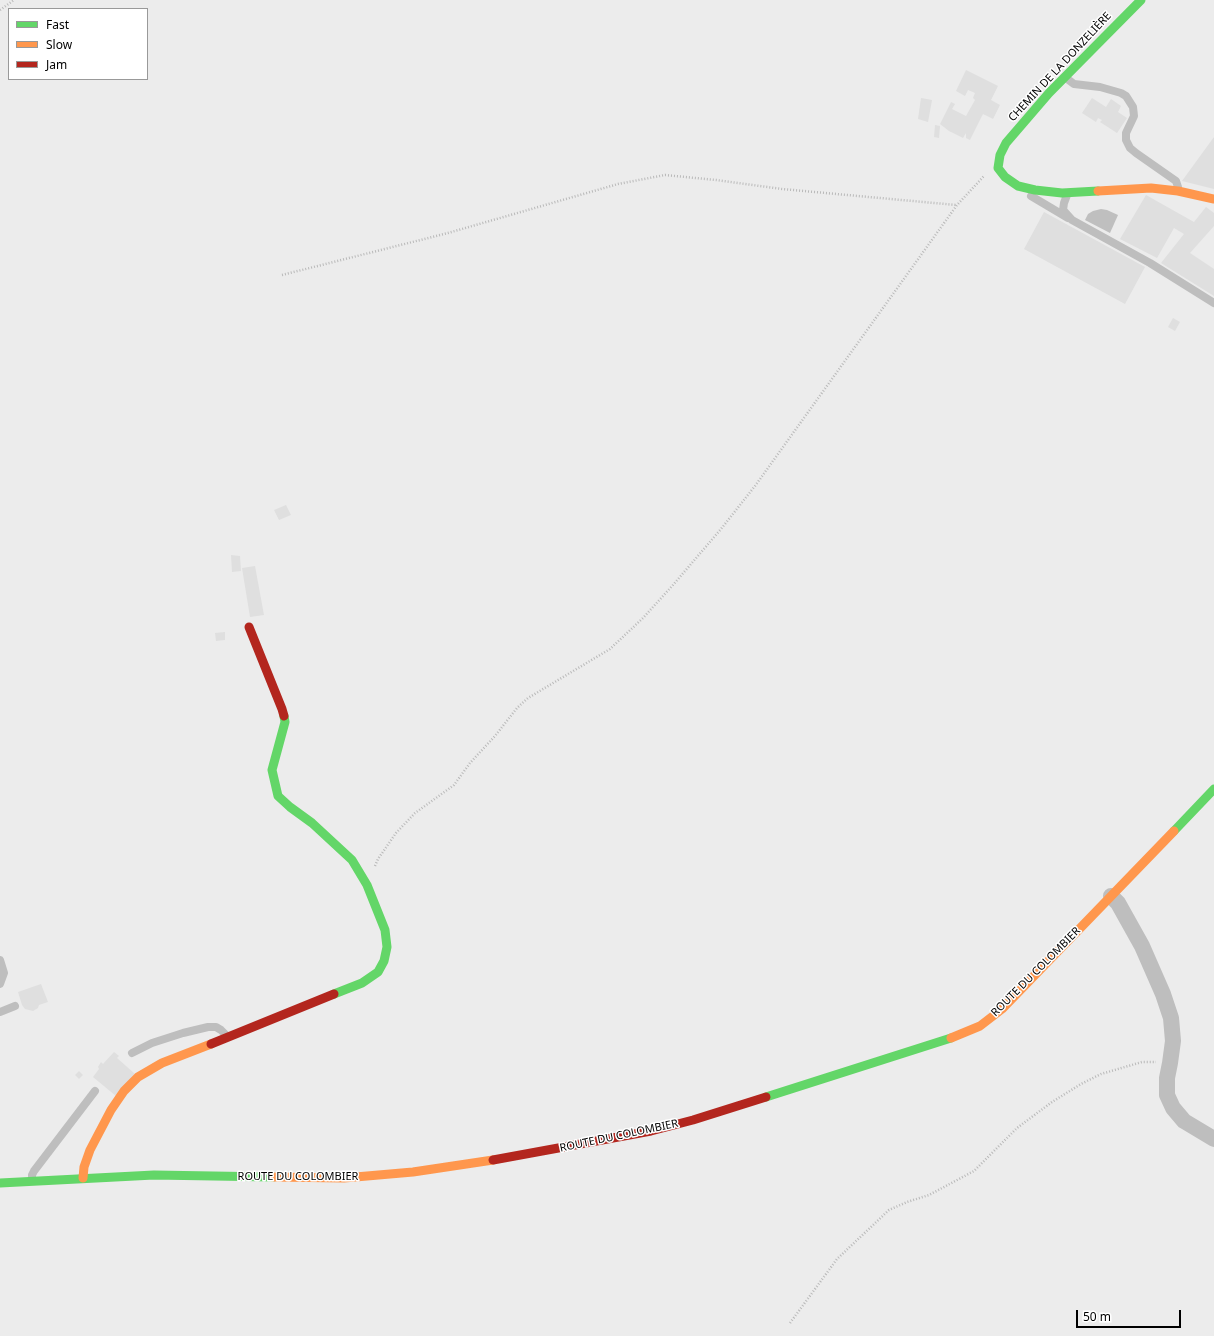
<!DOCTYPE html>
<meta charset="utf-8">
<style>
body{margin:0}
#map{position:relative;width:1214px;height:1336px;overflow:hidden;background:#fff;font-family:"Noto Sans",sans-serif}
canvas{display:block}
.legend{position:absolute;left:8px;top:8px;width:140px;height:72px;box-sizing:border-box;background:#fff;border:1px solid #999;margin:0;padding:5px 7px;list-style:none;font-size:12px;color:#000}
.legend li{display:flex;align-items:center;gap:8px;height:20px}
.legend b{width:20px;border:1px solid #999}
.scale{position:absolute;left:1076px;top:1310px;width:105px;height:18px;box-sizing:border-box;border:2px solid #000;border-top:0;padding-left:5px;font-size:12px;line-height:14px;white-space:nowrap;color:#000;-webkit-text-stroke:3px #fff;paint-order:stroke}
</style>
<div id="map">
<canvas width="1214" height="1336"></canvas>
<ul class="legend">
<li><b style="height:5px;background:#63d668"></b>Fast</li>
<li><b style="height:5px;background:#ff974d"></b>Slow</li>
<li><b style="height:5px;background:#b3261e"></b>Jam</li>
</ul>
<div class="scale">50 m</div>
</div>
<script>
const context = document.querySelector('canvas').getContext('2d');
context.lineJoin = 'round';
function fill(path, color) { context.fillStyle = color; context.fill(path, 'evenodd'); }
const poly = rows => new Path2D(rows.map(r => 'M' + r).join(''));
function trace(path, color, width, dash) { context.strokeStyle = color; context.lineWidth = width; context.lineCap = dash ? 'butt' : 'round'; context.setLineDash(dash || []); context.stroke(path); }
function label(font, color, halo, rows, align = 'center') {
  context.font = font + ' "Noto Sans",sans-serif'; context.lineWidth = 3; context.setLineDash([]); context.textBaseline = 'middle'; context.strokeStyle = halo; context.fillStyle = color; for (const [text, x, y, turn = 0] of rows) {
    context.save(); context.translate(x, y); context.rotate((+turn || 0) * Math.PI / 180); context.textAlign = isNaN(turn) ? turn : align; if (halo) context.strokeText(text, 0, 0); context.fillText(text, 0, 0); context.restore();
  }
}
const green = poly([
 [0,0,1214,0,1214,1336,0,1336],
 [9,9,147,9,147,79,9,79]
]);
const water = poly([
 [1101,209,1107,210,1118,215,1110,233,1085,220,1088,214,1093,211]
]);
const building = poly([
 [966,70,998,86,991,100,1000,105,993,119,983,114,970,140,966,138,966,133,963,138,949,131,940,124,951,102,955,104,952,109,966,116,975,100,973,98,975,93,968,90,965,96,956,91],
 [921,98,932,100,928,122,918,119],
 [1092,98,1106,107,1111,99,1121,106,1118,112,1127,118,1117,133,1100,122,1102,120,1098,118,1096,122,1082,113],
 [935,125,940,126,939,138,934,137],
 [1214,137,1214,189,1182,181],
 [1146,195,1194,222,1206,207,1214,213,1214,226,1190,253,1214,269,1214,296,1161,263,1184,234,1174,228,1157,258,1120,239],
 [1044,212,1145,267,1125,304,1024,249],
 [1173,318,1180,322,1175,331,1168,327],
 [286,505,291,515,279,520,274,510],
 [231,555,240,556,241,571,232,572],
 [255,566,264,615,250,617,242,568],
 [225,632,225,640,216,641,215,633],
 [41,984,48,1002,39,1005,38,1008,33,1011,25,1009,22,1005,18,992],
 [114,1052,119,1056,117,1058,135,1074,116,1096,93,1077,99,1069,98,1067,101,1062,103,1064],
 [79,1071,83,1075,79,1079,75,1075]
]);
const path = poly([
 [0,10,14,0],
 [282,275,448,233,618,184,665,175,716,180,782,189,956,205],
 [375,866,378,859,396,833,415,813,454,785,470,763,495,736,517,708,528,698,610,649,643,618,673,585,721,529,755,486,957,205,984,176],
 [790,1323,837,1259,889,1210,907,1202,929,1195,974,1171,1017,1128,1052,1102,1081,1084,1101,1074,1142,1062,1156,1062]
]);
const lane = poly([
 [1066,78,1074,84,1100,87,1121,93,1126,96,1133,107,1134,116,1126,133,1126,140,1130,148,1136,153,1176,181,1178,187],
 [1067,195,1064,203,1063,210,1072,220,1150,263,1214,303],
 [1031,196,1068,218],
 [0,960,4,973,0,984],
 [0,1012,15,1006],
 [132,1053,152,1043,183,1033,208,1027,216,1027,221,1030,226,1035],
 [32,1181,32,1175,34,1171,95,1091]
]);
const street = poly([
 [1111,896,1118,903,1142,946,1163,994,1171,1018,1173,1041,1170,1063,1167,1078,1167,1095,1173,1108,1184,1121,1214,1139]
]);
const fast = poly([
 [1098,191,1062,193,1035,190,1018,186,1005,177,998,168,1000,155,1006,143,1049,93,1141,0],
 [284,716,285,722,272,770,278,796,290,807,312,823,352,860,367,885,385,930,387,947,384,961,378,972,362,983,334,994],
 [1174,831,1214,789],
 [766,1097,951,1038],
 [0,1183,154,1175,273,1177]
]);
const slow = poly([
 [1098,191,1151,188,1178,191,1214,199],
 [951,1038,980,1026,1002,1009,1174,831],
 [273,1177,344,1178,413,1172,493,1160],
 [83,1178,84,1167,90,1150,111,1110,124,1091,138,1077,162,1063,211,1044]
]);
const jam = poly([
 [249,627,282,709,284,716],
 [211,1044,334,994],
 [493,1160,651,1131,693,1120,766,1097]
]);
const streetNames = [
 ["CHEMIN DE LA DONZELIÈRE",1060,67,-47],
 ["ROUTE DU COLOMBIER",1036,972,-45],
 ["ROUTE DU COLOMBIER",619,1136,-12],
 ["ROUTE DU COLOMBIER",298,1177]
];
fill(green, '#ececec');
fill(water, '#bfbfbf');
fill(building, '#dfdfdf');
trace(path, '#b9b9b9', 2.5, [1, 2]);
trace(lane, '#bebebe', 8);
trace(street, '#bebebe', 16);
trace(fast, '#63d668', 9);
trace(slow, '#ff974d', 9);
trace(jam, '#b3261e', 9);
label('11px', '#000', '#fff', streetNames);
</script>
